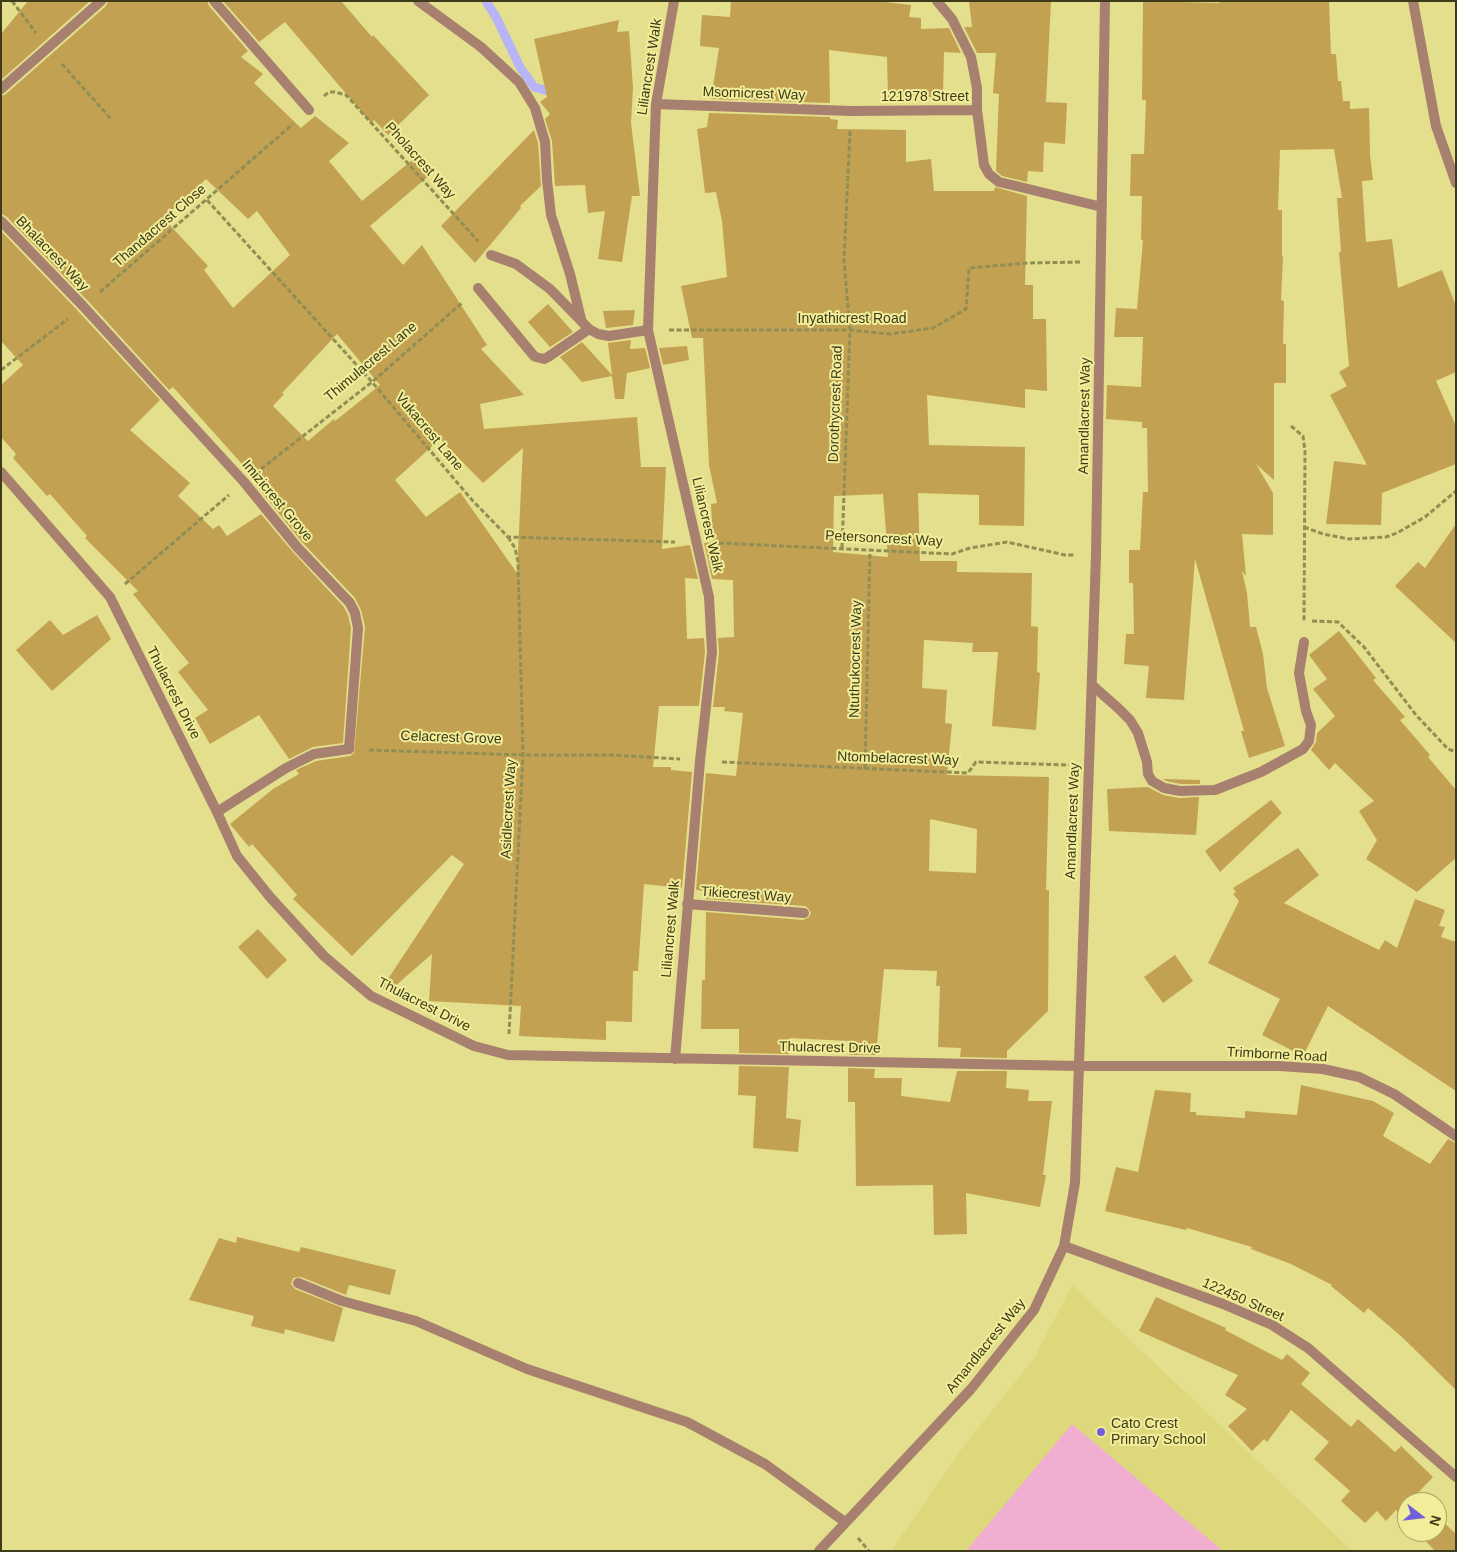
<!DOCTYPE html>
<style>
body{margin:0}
#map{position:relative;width:1457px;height:1552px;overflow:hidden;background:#e3df8c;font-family:Helvetica,sans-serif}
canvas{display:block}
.frame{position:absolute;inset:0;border:2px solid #3d3b19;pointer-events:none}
.north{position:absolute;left:1397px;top:1492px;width:50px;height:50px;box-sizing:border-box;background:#f1ed99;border:1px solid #a9a666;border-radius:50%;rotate:106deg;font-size:14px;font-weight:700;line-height:20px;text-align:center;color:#3d3b19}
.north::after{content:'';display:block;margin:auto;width:18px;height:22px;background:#7260da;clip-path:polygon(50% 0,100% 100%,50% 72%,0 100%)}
</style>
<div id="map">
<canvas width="1457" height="1552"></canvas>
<div class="frame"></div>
<div class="north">N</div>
</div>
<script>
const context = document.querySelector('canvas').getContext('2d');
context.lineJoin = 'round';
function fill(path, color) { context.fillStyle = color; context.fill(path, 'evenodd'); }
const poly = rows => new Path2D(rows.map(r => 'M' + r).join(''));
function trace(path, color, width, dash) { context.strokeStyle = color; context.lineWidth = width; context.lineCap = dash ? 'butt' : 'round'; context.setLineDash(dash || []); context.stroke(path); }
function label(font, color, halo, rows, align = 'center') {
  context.font = font + ' Helvetica,sans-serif'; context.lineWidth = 4; context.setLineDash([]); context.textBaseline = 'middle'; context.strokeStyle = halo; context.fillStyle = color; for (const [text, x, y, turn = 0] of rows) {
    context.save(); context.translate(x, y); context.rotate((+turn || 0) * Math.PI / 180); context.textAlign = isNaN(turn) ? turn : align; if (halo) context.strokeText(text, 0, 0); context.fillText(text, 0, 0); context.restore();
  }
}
const built = poly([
 [1072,1285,1277,1479,1352,1551,891,1551,963,1447,1035,1357]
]);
const green = poly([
 [1072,1424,1223,1551,966,1551]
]);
const stream = poly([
 [486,1,496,17,520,67,534,87,548,91,556,86]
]);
const building = poly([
 [28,1,90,1,1,80,1,34],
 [108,1,207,1,209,6,248,51,241,57,263,74,254,83,301,128,315,116,349,143,329,161,362,201,416,157,431,174,370,226,403,265,422,245,487,345,481,349,524,395,480,404,484,429,637,417,641,467,666,467,662,549,690,545,698,579,685,578,687,639,704,638,705,652,699,706,659,706,653,767,671,767,671,770,692,772,682,888,644,884,638,971,633,971,632,1022,606,1021,606,1040,519,1036,521,1006,429,1001,432,954,387,993,382,988,464,864,452,855,352,956,293,899,297,895,252,844,249,847,230,824,273,789,299,774,296,770,316,761,350,756,354,753,365,627,361,610,355,598,302,542,256,485,259,483,173,387,169,390,88,301,6,216,1,214,1,96,6,94,106,6],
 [206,179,248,219,257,211,290,255,233,308,204,270,208,266,165,220,171,215,169,213],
 [337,334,380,385,335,421,334,419,308,441,273,406,284,394,282,393],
 [440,439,483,483,523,448,517,573,460,492,426,517,395,480],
 [223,1,341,1,372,37,373,35,429,95,388,135,374,120,371,123,285,22,259,42],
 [731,1,877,1,911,5,909,17,921,18,921,29,949,28,961,53,944,52,943,97,888,97,887,57,829,50,830,103,711,99,719,48,700,46,702,15,730,17],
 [969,1,1051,1,1046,102,1067,103,1065,144,1044,142,1043,172,1028,171,1027,182,1002,176,996,171,999,94,993,93,996,53,977,53,964,27,972,27],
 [1143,1,1219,3,1219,1,1329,1,1331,54,1336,54,1338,81,1341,81,1343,101,1350,101,1350,109,1369,108,1370,155,1373,180,1362,181,1366,242,1392,239,1398,288,1442,270,1456,306,1456,372,1436,381,1456,426,1456,464,1382,493,1381,525,1326,524,1334,461,1367,465,1330,395,1347,386,1339,372,1349,366,1339,252,1341,252,1337,198,1342,198,1334,149,1280,150,1278,210,1282,210,1282,256,1283,256,1281,300,1284,301,1283,344,1286,344,1286,383,1274,383,1274,480,1256,464,1273,493,1273,535,1242,534,1246,576,1242,571,1247,593,1250,627,1256,627,1263,654,1267,688,1285,746,1249,758,1241,731,1244,731,1195,559,1184,700,1146,698,1149,666,1124,664,1126,634,1134,634,1133,583,1129,583,1129,550,1140,550,1143,492,1148,492,1147,428,1142,428,1142,422,1106,419,1107,385,1141,387,1143,337,1114,337,1116,308,1137,309,1143,240,1141,240,1142,196,1130,196,1131,154,1144,154,1146,100,1142,100],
 [619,20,617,32,629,31,633,88,631,123,640,196,632,196,622,262,598,259,605,211,588,213,585,185,555,186,552,141,545,119,550,114,540,102,547,97,534,39],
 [709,113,830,117,830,119,838,120,837,129,906,130,906,162,931,159,934,191,994,191,995,187,1027,196,1025,285,1033,285,1033,319,1046,319,1047,391,1025,389,1025,408,927,395,929,445,1025,447,1024,526,979,525,979,495,918,493,920,561,957,561,957,572,1032,573,1031,626,1038,627,1037,672,1040,673,1036,730,992,726,998,652,972,652,973,643,924,640,922,688,947,690,945,723,952,724,947,775,1049,777,1046,890,1049,890,1048,1011,1007,1051,1007,1058,960,1057,961,1048,938,1047,940,986,936,986,937,971,884,969,876,1055,849,1055,849,1041,790,1038,789,1054,739,1053,739,1029,701,1029,702,980,705,980,706,912,803,920,809,917,811,913,808,908,805,906,706,899,706,891,696,890,706,773,736,776,743,713,724,711,725,707,713,707,719,653,718,638,734,637,733,580,712,579,704,543,713,542,711,504,717,503,709,465,703,338,692,338,681,286,727,277,722,221,716,192,705,193,697,129,707,127],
 [883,494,888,557,833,552,834,496],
 [930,819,977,829,976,873,929,871],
 [534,130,538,143,541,186,520,206,521,208,475,263,441,226],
 [1,231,78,311,160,400,130,430,190,483,178,496,213,529,219,525,227,536,261,514,292,551,344,607,348,615,351,628,343,743,313,747,289,759,259,715,210,744,195,718,208,710,178,672,189,663,133,594,138,591,85,538,87,536,50,494,47,496,13,458,16,454,1,437,1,385,23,365,1,341],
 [548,304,573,332,550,347,528,322],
 [635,310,633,325,606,328,603,311],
 [631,340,630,349,645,348,650,368,627,373,624,399,615,399,612,376,582,382,560,357,582,342,612,375,608,343],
 [687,346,689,360,663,365,659,348],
 [1456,524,1456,643,1395,586,1418,562,1425,568],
 [97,615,111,639,52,691,16,650,50,620,63,635],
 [1339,631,1376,678,1373,680,1405,717,1400,720,1430,755,1428,757,1456,790,1456,858,1417,892,1366,859,1377,840,1359,811,1374,801,1335,763,1329,770,1311,750,1316,742,1317,733,1335,716,1313,689,1327,679,1309,655],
 [1163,779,1200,780,1200,784,1181,784,1166,781],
 [1148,787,1163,795,1179,798,1199,797,1196,835,1109,831,1107,789],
 [1271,800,1282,813,1220,872,1205,851],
 [1298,848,1319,875,1284,903,1379,950,1385,940,1397,948,1415,899,1445,910,1439,926,1445,927,1441,937,1456,942,1456,1091,1328,1006,1303,1056,1262,1035,1280,999,1208,963,1239,901,1233,894,1236,892,1233,888],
 [258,929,287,960,267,979,238,947],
 [1175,955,1193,981,1163,1003,1144,977],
 [739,1066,789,1067,786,1118,801,1120,798,1152,753,1148,756,1096,738,1095],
 [848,1068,875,1069,874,1078,902,1078,901,1096,950,1102,957,1071,1007,1071,1006,1088,1029,1090,1028,1101,1052,1101,1043,1175,1046,1175,1040,1207,966,1193,967,1234,934,1235,933,1185,856,1186,855,1102,848,1102],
 [1301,1085,1373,1101,1394,1113,1383,1136,1430,1164,1448,1139,1456,1143,1456,1390,1402,1337,1368,1308,1364,1313,1331,1286,1332,1285,1291,1264,1251,1249,1252,1247,1187,1228,1186,1230,1105,1211,1116,1167,1138,1172,1155,1090,1191,1093,1190,1112,1196,1112,1196,1115,1245,1118,1245,1111,1297,1115],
 [237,1237,299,1252,301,1247,396,1270,390,1295,349,1285,346,1295,301,1277,293,1278,291,1284,295,1289,343,1308,334,1342,285,1329,284,1334,251,1326,254,1316,189,1300,219,1238,236,1243],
 [1156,1297,1226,1328,1225,1330,1282,1360,1287,1354,1310,1373,1301,1384,1351,1427,1358,1419,1395,1452,1401,1446,1433,1477,1416,1495,1424,1502,1407,1502,1407,1521,1396,1510,1386,1521,1377,1511,1365,1523,1341,1501,1350,1491,1314,1459,1329,1442,1291,1410,1267,1442,1264,1439,1252,1451,1228,1426,1247,1409,1225,1395,1238,1375,1139,1331],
 [1437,1516,1456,1534,1456,1551,1435,1551,1417,1532,1437,1532]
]);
const path = poly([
 [12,1,36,33],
 [62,64,111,119],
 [324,96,329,92,335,92,346,95,478,241],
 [207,200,372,382,472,500,508,537,675,542],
 [100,292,293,124],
 [669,330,850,330,890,334,933,328,966,309,969,268,1028,263,1081,262],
 [1,370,68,319],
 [1291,426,1303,436,1305,451,1304,621],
 [261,469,372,382,462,303],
 [1304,527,1323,534,1349,539,1386,537,1397,533,1425,517,1456,491],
 [508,537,515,548,518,562,523,755,509,1034],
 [719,543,952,554,970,548,1007,542,1065,555,1075,555],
 [842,548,850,330,844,260,850,131],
 [125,584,229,495],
 [1312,621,1338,622,1364,647,1416,715,1448,749,1456,752],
 [369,750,523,755,611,755,680,759],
 [722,762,968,773,976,762,1069,765],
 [865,769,870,550],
 [858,1538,869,1551]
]);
const service = poly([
 [491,255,516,264,550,289,589,329,598,334,609,336,648,330],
 [478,288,534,356,536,357,544,359,548,357,589,329],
 [1092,685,1118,708,1130,720,1138,733,1147,762,1148,774,1152,781,1164,788,1180,791,1215,790,1261,772,1303,749,1309,741,1311,725,1306,711,1299,673,1304,642],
 [217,812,286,768,314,754,349,749],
 [298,1283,342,1301,416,1321,527,1369,687,1422,765,1464,845,1522]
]);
const minor = poly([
 [214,1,309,110],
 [418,1,481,47,519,82,535,108,545,142,547,180,551,215,570,274,581,319],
 [674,1,656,104,648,330,709,597,712,652,700,761,675,1059],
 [937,1,952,19,971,57,977,88,977,110],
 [1413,1,1436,126,1456,183],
 [1,89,101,1],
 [656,104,851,111,977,110,984,165,989,174,999,182,1012,185,1102,207],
 [1,221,83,306,244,482,297,547,350,603,355,613,358,628,349,749],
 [1,472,110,597,217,812,237,856,270,897,324,956,371,996,474,1046,508,1055,1079,1066,1279,1066,1323,1069,1359,1077,1394,1094,1456,1136],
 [687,904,804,913],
 [1064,1246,1223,1304,1272,1325,1308,1348,1456,1477],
 [819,1551,971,1389,1034,1310,1064,1246,1075,1183,1096,555,1105,1]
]);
const markers = [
 [1101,1432,5,"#7260da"]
];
const streetNames = [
 ["Liliancrest Walk",650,67,-81],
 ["Msomicrest Way",754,94,2],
 ["121978 Street",925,97],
 ["Pholacrest Way",420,161,48],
 ["Thandacrest Close",160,226,-41],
 ["Bhalacrest Way",52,254,46],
 ["Inyathicrest Road",852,319],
 ["Thimulacrest Lane",371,362,-40],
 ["Dorothycrest Road",836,404,-88],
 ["Amandlacrest Way",1085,416,-89],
 ["Vukacrest Lane",429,432,50],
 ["Imizicrest Grove",277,501,50],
 ["Liliancrest Walk",707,525,77],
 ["Petersoncrest Way",884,539,3],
 ["Ntuthukocrest Way",856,659,-89],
 ["Thulacrest Drive",173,693,63],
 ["Celacrest Grove",451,738,2],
 ["Ntombelacrest Way",898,759,2],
 ["Asidlecrest Way",509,809,-87],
 ["Amandlacrest Way",1073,821,-88],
 ["Tikiecrest Way",746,895,4],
 ["Liliancrest Walk",671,929,-85],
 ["Thulacrest Drive",424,1005,27],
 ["Thulacrest Drive",830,1048,1],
 ["Trimborne Road",1277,1055,3],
 ["122450 Street",1243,1300,24],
 ["Amandlacrest Way",986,1346,-51]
];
const poiNames = [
 ["Cato Crest",1111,1424],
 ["Primary School",1111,1440]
];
fill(built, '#ddd87c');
fill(green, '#f0aed1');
trace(stream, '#b7b4f9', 9);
fill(building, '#c3a153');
trace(path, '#918e53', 3, [5, 2.5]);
trace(service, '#a7806f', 10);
trace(minor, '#a7806f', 10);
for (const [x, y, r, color] of markers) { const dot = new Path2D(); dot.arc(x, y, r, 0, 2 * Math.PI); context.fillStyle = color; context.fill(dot); trace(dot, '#f1ed99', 2); }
label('14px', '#3d3b19', '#f1ed99', streetNames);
label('14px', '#3d3b19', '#f1ed99', poiNames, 'left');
</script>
